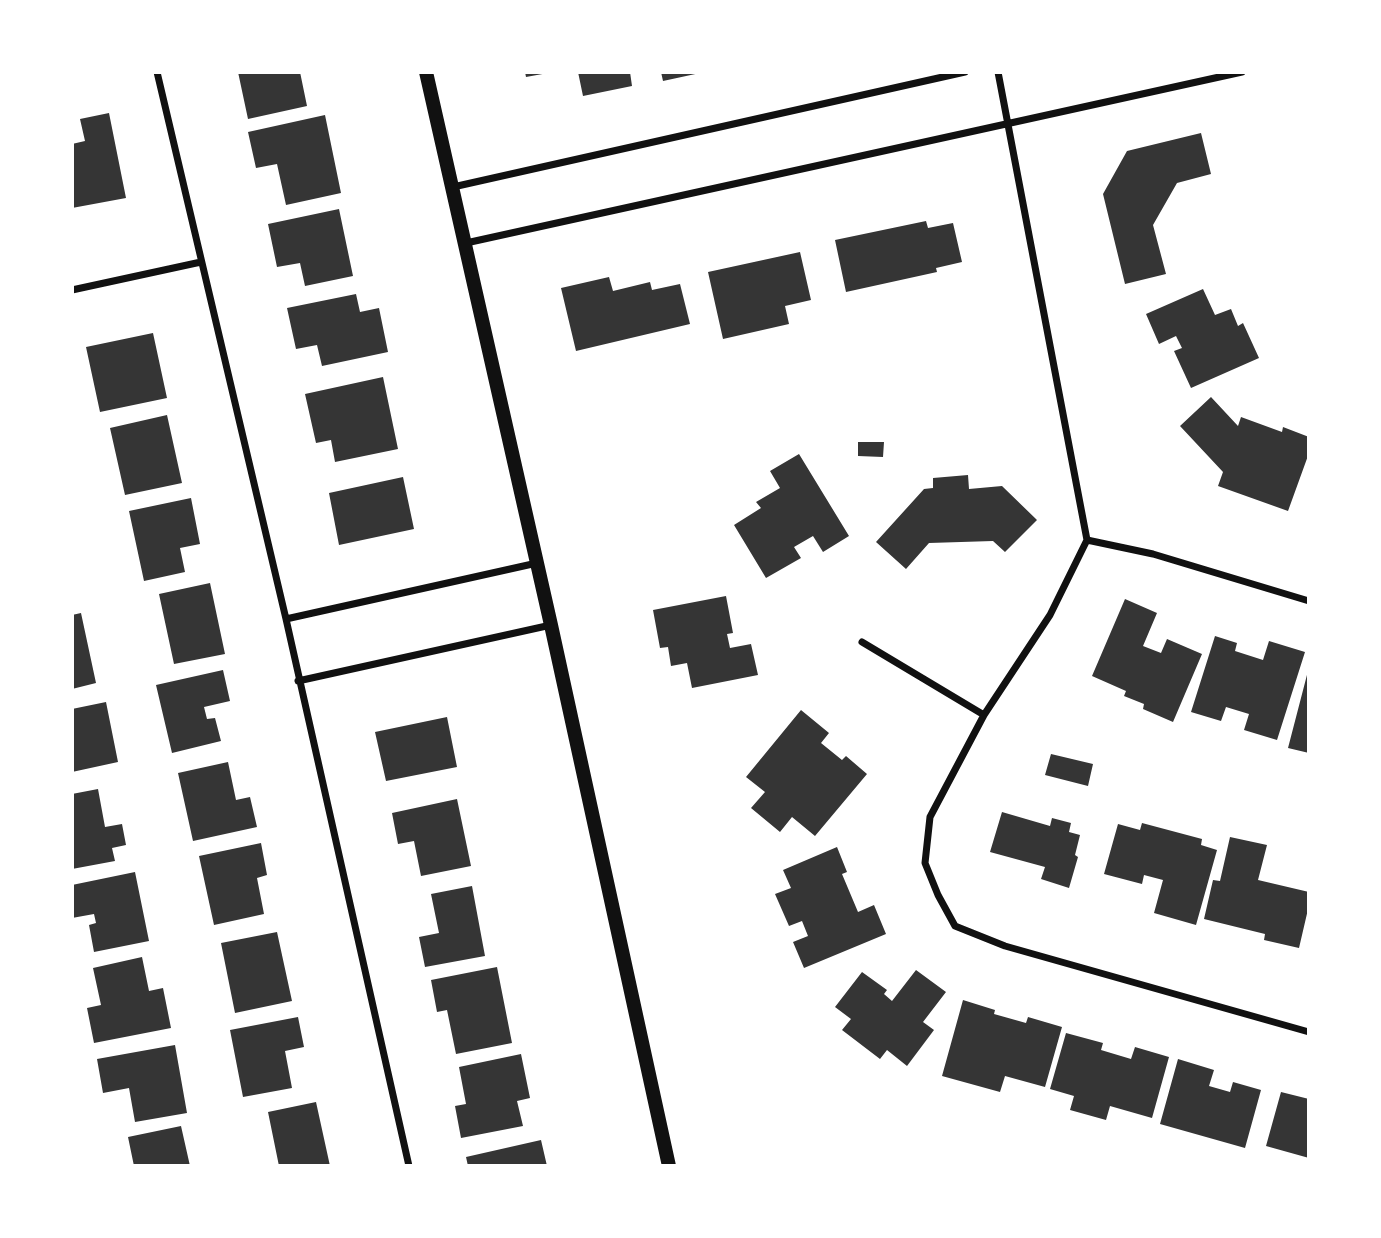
<!DOCTYPE html>
<style>
body{margin:0}
#map{position:relative;width:1381px;height:1238px;overflow:hidden;background:#fff;font-family:Manrope,sans-serif}
canvas{display:block}
.frame{position:absolute;inset:0;border:74px solid #fff;pointer-events:none}
</style>
<div id="map">
<canvas width="1381" height="1238"></canvas>
<div class="frame"></div>
</div>
<script>
const context = document.querySelector('canvas').getContext('2d');
context.lineJoin = 'round';
function fill(path, color) { context.fillStyle = color; context.fill(path, 'evenodd'); }
const poly = rows => new Path2D(rows.map(r => 'M' + r).join(''));
function trace(path, color, width, dash) { context.strokeStyle = color; context.lineWidth = width; context.lineCap = dash ? 'butt' : 'round'; context.setLineDash(dash || []); context.stroke(path); }
const building = poly([
 [238,72,300,72,307,106,248,119],
 [525,72,548,72,548,73,526,77],
 [578,72,630,72,632,86,583,96],
 [661,72,700,72,700,73,663,81],
 [109,113,126,198,72,208,72,144,85,141,80,119],
 [325,115,341,193,286,205,277,164,256,168,248,132],
 [1201,133,1211,174,1177,183,1153,225,1166,274,1125,284,1103,194,1127,151],
 [339,209,353,276,305,286,300,263,277,267,268,224],
 [926,221,928,228,953,223,962,262,936,268,937,272,846,292,835,240],
 [800,252,811,300,785,306,789,324,723,339,708,272],
 [609,277,613,291,650,282,652,290,680,284,690,324,576,351,561,288],
 [1203,289,1215,315,1231,309,1238,326,1243,323,1259,358,1191,388,1174,351,1182,348,1176,336,1159,344,1146,314],
 [356,294,360,312,379,308,388,352,322,366,317,345,296,349,287,308],
 [153,333,167,398,100,412,86,347],
 [383,377,398,449,335,462,331,440,316,443,305,394],
 [1211,397,1238,426,1241,417,1282,432,1283,427,1309,437,1309,453,1288,511,1218,486,1223,472,1180,426],
 [167,415,182,483,125,495,110,428],
 [858,442,884,442,883,457,858,456],
 [799,454,849,536,823,552,813,536,794,547,801,558,766,578,734,525,761,508,756,502,780,488,770,471],
 [968,475,969,489,1002,486,1037,520,1005,552,993,541,929,543,906,569,876,542,924,489,933,488,933,478],
 [403,477,414,529,339,545,329,493],
 [191,498,200,544,180,548,185,572,144,581,129,511],
 [210,583,225,654,174,664,159,594],
 [726,596,733,633,727,634,730,648,751,644,758,675,692,688,687,663,671,666,668,647,660,648,653,610],
 [1125,599,1157,613,1143,646,1161,653,1167,639,1202,654,1173,722,1143,709,1144,704,1124,696,1126,691,1092,676],
 [81,613,96,683,72,689,72,615],
 [1215,636,1237,643,1235,651,1263,660,1269,641,1305,652,1277,740,1244,730,1249,714,1226,707,1221,721,1191,712],
 [223,670,230,701,204,707,207,719,215,718,221,741,172,753,156,685],
 [1308,671,1309,671,1309,753,1288,748],
 [106,702,118,762,72,772,72,709],
 [801,710,829,733,821,743,842,760,846,756,867,774,815,836,792,817,780,832,751,808,765,792,746,777],
 [447,717,457,767,386,781,375,732],
 [1051,754,1093,764,1088,786,1045,775],
 [228,762,236,800,250,797,257,827,193,841,178,773],
 [98,789,105,827,122,824,126,845,112,848,115,861,72,869,72,794],
 [457,799,471,866,421,876,414,841,398,844,392,813],
 [1002,812,1050,826,1052,818,1071,823,1069,832,1080,835,1075,855,1078,857,1069,888,1041,879,1045,867,990,852],
 [1142,823,1202,839,1201,845,1217,850,1196,925,1154,913,1163,880,1144,875,1142,884,1104,874,1118,824,1140,830],
 [1230,837,1267,845,1258,880,1309,892,1309,905,1299,948,1264,940,1265,934,1204,919,1213,880,1220,881],
 [261,843,267,875,257,878,264,914,214,925,199,856],
 [837,847,847,872,842,874,858,912,874,905,886,934,804,968,793,942,808,936,802,921,789,926,775,894,791,888,783,870],
 [135,872,149,941,94,952,89,925,96,923,94,914,72,918,72,885],
 [472,886,485,956,425,967,419,937,439,933,431,894],
 [277,932,292,1001,235,1013,221,943],
 [142,957,149,991,163,988,171,1028,94,1043,87,1008,101,1005,93,968],
 [497,967,512,1043,456,1054,447,1010,437,1012,431,980],
 [916,970,946,992,923,1022,934,1030,907,1066,887,1050,880,1059,842,1030,851,1019,835,1007,862,972,887,990,884,994,892,1001],
 [963,1000,995,1010,994,1014,1026,1023,1028,1017,1062,1027,1045,1087,1005,1076,1000,1092,942,1076],
 [298,1017,304,1047,285,1051,292,1088,243,1097,230,1030],
 [1066,1033,1103,1043,1101,1050,1131,1059,1135,1047,1169,1057,1152,1118,1110,1106,1106,1120,1070,1110,1074,1096,1050,1089],
 [175,1045,187,1113,135,1122,129,1088,103,1093,97,1059],
 [521,1054,530,1098,517,1101,523,1126,461,1138,455,1106,466,1104,459,1067],
 [1178,1059,1214,1070,1209,1086,1230,1092,1233,1082,1261,1090,1245,1148,1160,1124],
 [1281,1092,1309,1099,1309,1158,1266,1146],
 [316,1102,330,1166,279,1166,268,1112],
 [181,1126,190,1166,134,1166,128,1137],
 [541,1140,547,1166,468,1166,466,1157]
]);
const minor = poly([
 [157,72,286,619,409,1166],
 [998,72,1087,540,1050,615,984,715,930,817,925,863,938,895,955,926,1005,946,1309,1032],
 [453,187,965,72],
 [466,243,1242,72],
 [72,290,201,262],
 [1087,540,1153,554,1309,601],
 [286,619,537,563],
 [862,642,984,715],
 [298,681,551,625]
]);
const secondary = poly([
 [426,72,551,625,669,1166]
]);
fill(building, '#353535');
trace(minor, '#111', 7);
trace(secondary, '#111', 14);
</script>
